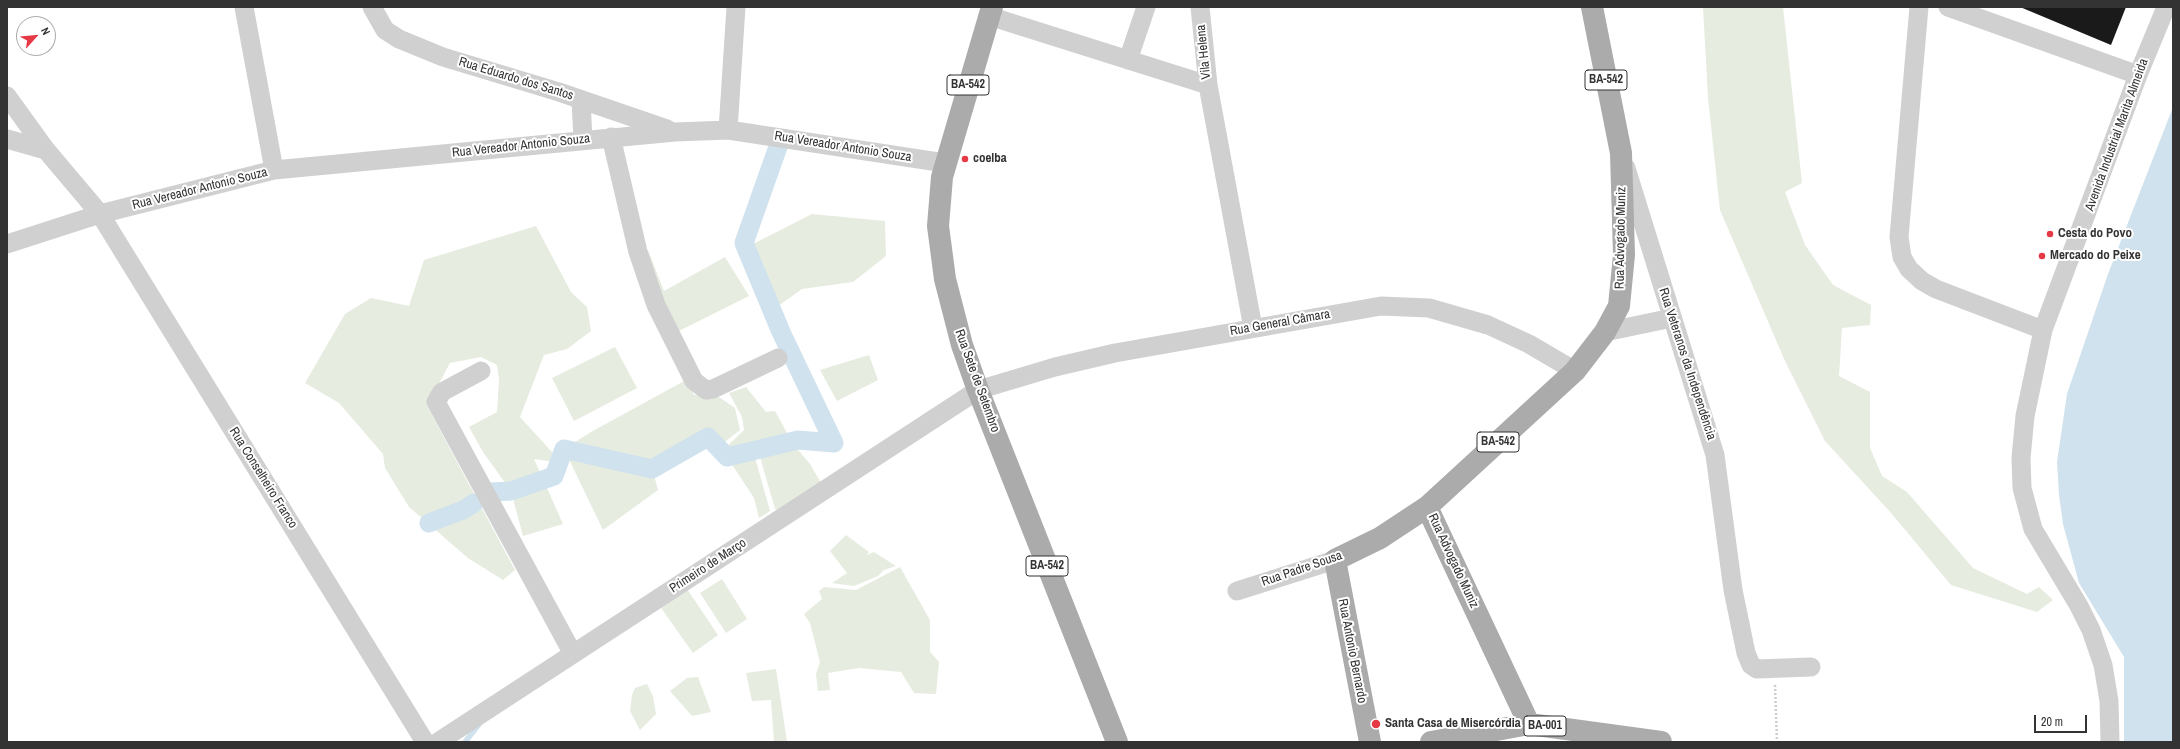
<!DOCTYPE html>
<meta charset="utf-8">
<style>
body{margin:0}
#map{position:relative;width:2180px;height:749px;overflow:hidden;background:#fff;font-family:"Archivo Narrow",sans-serif}
canvas{display:block}
.frame{position:absolute;inset:0;border:8px solid #333;pointer-events:none}
.north{position:absolute;left:16px;top:16px;width:40px;height:40px;box-sizing:border-box;background:#fff;border:1px solid #adadad;border-radius:50%;rotate:63deg;font-size:11px;font-weight:700;line-height:16px;text-align:center;color:#333}
.north::after{content:'';display:block;margin:auto;width:14px;height:18px;background:#e63946;clip-path:polygon(50% 0,100% 100%,50% 72%,0 100%)}
.scale{position:absolute;left:2034px;top:715px;width:53px;height:18px;box-sizing:border-box;border:2px solid #333;border-top:0;padding-left:5px;font-size:12px;line-height:14px;white-space:nowrap;color:#333;-webkit-text-stroke:3px #fff;paint-order:stroke}
</style>
<div id="map">
<canvas width="2180" height="749"></canvas>
<div class="frame"></div>
<div class="north">N</div>
<div class="scale">20 m</div>
</div>
<script>
const context = document.querySelector('canvas').getContext('2d');
context.lineJoin = 'round';
function fill(path, color) { context.fillStyle = color; context.fill(path, 'evenodd'); }
const poly = rows => new Path2D(rows.map(r => 'M' + r).join(''));
function trace(path, color, width, dash) { context.strokeStyle = color; context.lineWidth = width; context.lineCap = dash ? 'butt' : 'round'; context.setLineDash(dash || []); context.stroke(path); }
function label(font, color, halo, rows, align = 'center') {
  context.font = font + ' "Archivo Narrow",sans-serif'; context.lineWidth = 4; context.setLineDash([]); context.textBaseline = 'middle'; context.strokeStyle = halo; context.fillStyle = color; for (const [text, x, y, turn = 0] of rows) {
    context.save(); context.translate(x, y); context.rotate((+turn || 0) * Math.PI / 180); context.textAlign = isNaN(turn) ? turn : align; if (halo) context.strokeText(text, 0, 0); context.fillText(text, 0, 0); context.restore();
  }
}
const green = poly([
 [1703,7,1783,7,1802,183,1785,192,1805,245,1833,285,1871,305,1870,325,1842,328,1839,376,1870,392,1870,448,1882,476,1907,492,1973,568,2027,594,2039,587,2053,600,2037,612,1951,585,1892,514,1825,441,1785,361,1720,210,1708,98],
 [812,214,885,221,886,256,853,282,802,289,774,309,764,266,753,244],
 [536,226,571,292,587,307,591,331,567,349,544,355,520,417,562,463,534,459,563,524,523,536,511,491,483,452,469,427,497,412,499,380,497,365,481,357,450,363,427,406,515,570,503,580,468,558,409,507,385,468,383,454,339,403,305,383,345,314,371,298,409,306,424,260],
 [648,250,664,291,725,257,749,296,675,333,643,253],
 [615,347,637,388,574,421,552,378],
 [869,355,878,380,837,401,820,370],
 [686,380,694,395,716,395,735,408,740,430,713,451,707,437,689,443,652,468,658,490,603,530,564,449,591,432],
 [746,387,766,412,775,411,791,440,761,449,737,449,726,455,719,454,744,430,742,417,729,393],
 [793,444,810,464,824,488,785,513,775,509,760,457],
 [743,450,754,454,770,511,759,518,754,498,727,457],
 [846,535,869,552,867,555,874,552,896,566,884,570,878,576,854,586,832,583,847,573,830,551],
 [900,567,930,620,930,652,939,662,936,694,914,693,901,672,859,668,828,673,830,690,818,691,816,674,820,662,810,623,804,614,822,599,819,591,824,587,856,590],
 [722,579,747,619,726,633,700,593],
 [687,589,718,635,693,653,659,605],
 [776,669,787,742,774,742,771,700,752,701,746,673],
 [698,677,711,712,692,716,670,691,687,678],
 [647,684,653,696,656,714,640,730,630,711,632,695,635,688]
]);
const water = poly([
 [2173,107,2173,742,2124,742,2124,657,2079,583,2063,524,2059,495,2057,462,2067,394,2108,274]
]);
const stream = poly([
 [465,742,480,723]
]);
const canal = poly([
 [779,144,744,243,781,332,834,443],
 [491,492,511,491,554,476,564,449,652,469,708,437,727,457,798,440,834,443],
 [429,523,463,510,474,503]
]);
const building = poly([
 [2020,7,2126,7,2111,45]
]);
const path = poly([
 [1775,685,1777,742]
]);
const minor = poly([
 [244,7,274,170],
 [372,7,385,30,399,39,443,57,559,92,667,129],
 [1919,7,1899,237,1902,257,1909,269,1922,281,1936,289,2043,330],
 [1948,7,2138,75],
 [989,16,1208,85,1200,7],
 [1128,60,1146,7],
 [1208,85,1253,328],
 [7,96,46,150,100,214,425,742],
 [581,100,583,140],
 [728,130,736,7],
 [611,137,638,252,656,305,694,381,706,390,713,389,778,358],
 [7,139,46,150],
 [1626,168,1715,455,1733,590,1746,653,1751,665,1757,669,1811,667],
 [7,244,100,214,274,170,675,132,728,130,945,163],
 [1605,332,1672,318],
 [481,371,442,392,436,402,573,654],
 [1237,591,1335,560],
 [438,742,978,390,1055,367,1115,353,1381,306,1429,308,1488,325,1529,344,1575,371],
 [2110,742,2109,701,2103,665,2091,630,2079,606,2033,529,2022,488,2021,458,2025,416,2043,330,2138,75,2166,7]
]);
const major = poly([
 [992,7,942,177,938,226,945,279,962,345,978,390,1117,742],
 [1529,724,1427,507,1575,371,1605,332,1619,306,1624,255,1621,153,1592,7],
 [1370,742,1335,560,1380,538,1427,507],
 [1431,742,1529,724,1661,742]
]);
const markers = [
 [965,159,4,"#e63946"],
 [2050,234,4,"#e63946"],
 [2042,256,4,"#e63946"],
 [1376,724,5,"#e63946"]
];
const shields = [
 [1606,80,42],
 [968,85,42],
 [1498,442,42],
 [1047,566,42],
 [1545,726,42]
];
const shieldNames = [
 ["BA-542",1606,80],
 ["BA-542",968,85],
 ["BA-542",1498,442],
 ["BA-542",1047,566],
 ["BA-001",1545,726]
];
const streetNames = [
 ["Vila Helena",1204,52,-96],
 ["Rua Eduardo dos Santos",516,79,17],
 ["Avenida Industrial Marita Almeida",2117,135,-70],
 ["Rua Vereador Antonio Souza",521,146,-6],
 ["Rua Vereador Antonio Souza",843,147,9],
 ["Rua Vereador Antonio Souza",200,189,-14],
 ["Rua Advogado Muniz",1621,238,-89],
 ["Rua General Câmara",1280,323,-10],
 ["Rua Veteranos da Independência",1687,364,72],
 ["Rua Sete de Setembro",977,381,70],
 ["Rua Conselheiro Franco",263,478,58],
 ["Rua Advogado Muniz",1453,561,65],
 ["Primeiro de Março",708,566,-33],
 ["Rua Padre Sousa",1302,569,-19],
 ["Rua Antonio Bernardo",1352,651,79]
];
const poiNames = [
 ["coelba",973,159],
 ["Cesta do Povo",2058,234],
 ["Mercado do Peixe",2050,256],
 ["Santa Casa de Misercórdia",1385,724]
];
fill(green, '#e6ecdf');
fill(water, '#cfe2ee');
trace(stream, '#cfe2ee', 5.5);
trace(canal, '#cfe2ee', 19);
fill(building, '#1a1a1a');
trace(path, '#cdcdcd', 2.5, [2, 2]);
trace(minor, '#d0d0d0', 19);
trace(major, '#ababab', 22);
for (const [x, y, r, color] of markers) { const dot = new Path2D(); dot.arc(x, y, r, 0, 2 * Math.PI); context.fillStyle = color; context.fill(dot); trace(dot, '#fff', 1.5); }
for (const [x, y, w] of shields) { const box = new Path2D(); box.roundRect(x - w / 2, y - 10, w, 20, 3); context.fillStyle = '#fff'; context.fill(box); trace(box, '#333', 1); }
label('bold 12px', '#333', null, shieldNames);
label('13px', '#333', '#fff', streetNames);
label('bold 13px', '#333', '#fff', poiNames, 'left');
</script>
